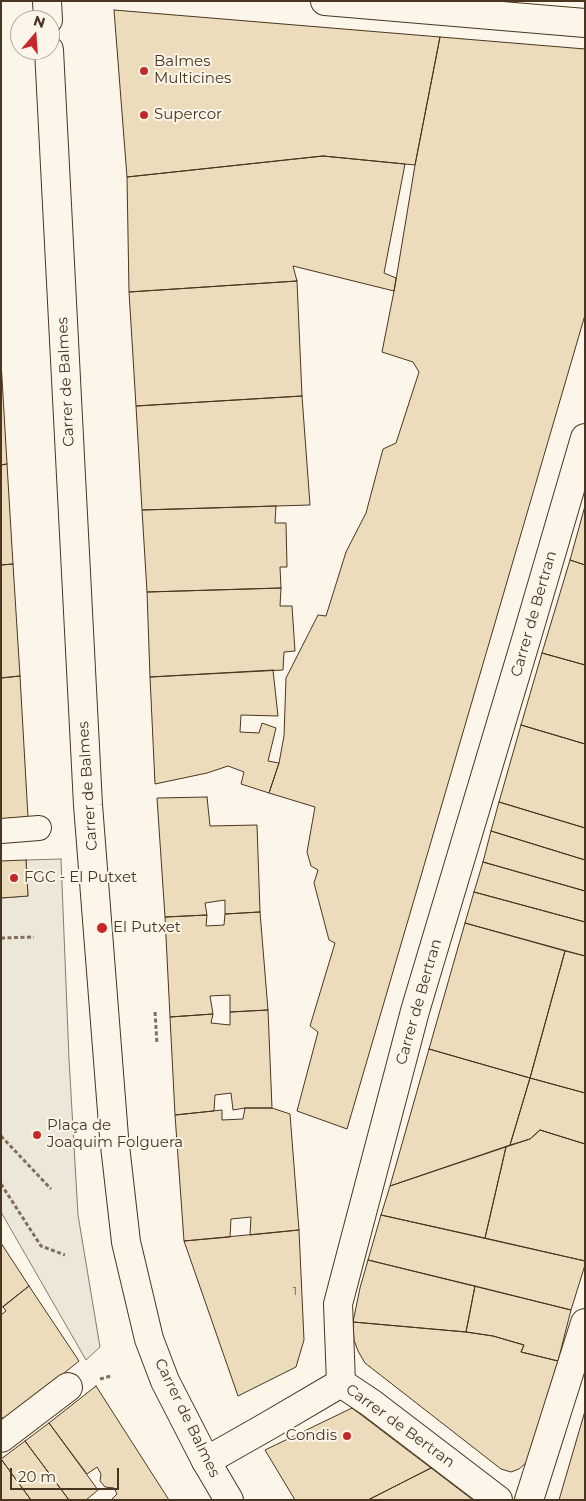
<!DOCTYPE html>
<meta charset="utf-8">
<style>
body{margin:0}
#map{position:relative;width:586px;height:1501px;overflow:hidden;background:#fbf6e9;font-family:Montserrat,sans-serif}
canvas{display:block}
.frame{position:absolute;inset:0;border:2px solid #4a3520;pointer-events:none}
.north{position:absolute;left:10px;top:10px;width:50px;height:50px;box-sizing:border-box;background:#fbf6e9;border:1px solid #b4a999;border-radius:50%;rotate:18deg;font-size:14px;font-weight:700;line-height:20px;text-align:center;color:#4a3520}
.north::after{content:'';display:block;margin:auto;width:18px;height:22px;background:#c62828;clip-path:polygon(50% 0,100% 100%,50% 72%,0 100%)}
.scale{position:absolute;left:10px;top:1468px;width:109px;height:22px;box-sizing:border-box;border:2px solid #4a3520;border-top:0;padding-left:6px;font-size:15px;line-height:18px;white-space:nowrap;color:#4a3520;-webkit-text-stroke:4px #fbf6e9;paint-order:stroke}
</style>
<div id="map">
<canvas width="586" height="1501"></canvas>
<div class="frame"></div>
<div class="north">N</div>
<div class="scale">20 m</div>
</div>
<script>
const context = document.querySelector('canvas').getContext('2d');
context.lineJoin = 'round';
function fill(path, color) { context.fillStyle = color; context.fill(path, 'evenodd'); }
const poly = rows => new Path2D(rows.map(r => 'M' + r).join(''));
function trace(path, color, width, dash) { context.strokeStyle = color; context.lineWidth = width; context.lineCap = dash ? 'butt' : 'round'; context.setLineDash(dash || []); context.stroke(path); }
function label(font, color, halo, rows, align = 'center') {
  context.font = font + ' Montserrat,sans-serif'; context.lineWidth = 4; context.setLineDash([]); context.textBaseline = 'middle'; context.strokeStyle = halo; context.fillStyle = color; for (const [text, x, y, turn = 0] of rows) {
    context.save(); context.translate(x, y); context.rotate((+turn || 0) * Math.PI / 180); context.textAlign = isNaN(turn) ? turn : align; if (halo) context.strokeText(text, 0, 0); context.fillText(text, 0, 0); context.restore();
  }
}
const parking = poly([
 [61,859,69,1059,78,1215,100,1347,86,1360,1,1212,1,898,28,896,26,860,61,859]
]);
const building = poly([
 [114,10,440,37,415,165,323,156,127,177,114,10],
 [440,37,585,49,585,315,347,1129,297,1111,318,1032,310,1026,335,943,329,940,314,883,318,870,311,866,307,852,315,807,269,793,279,763,284,736,286,678,318,615,326,616,346,552,366,513,383,449,396,443,419,372,413,362,382,352,395,286,415,165,440,37],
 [323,156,405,164,384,273,396,278,394,291,293,266,297,281,129,292,127,177,323,156],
 [297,281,302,396,136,406,129,292,297,281],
 [1,361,7,464,1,465,1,361],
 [302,396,310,505,142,510,136,406,302,396],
 [7,464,13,564,1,565,1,465,7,464],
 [276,506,275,523,286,523,287,567,280,567,281,588,147,592,142,510,276,506],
 [585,506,585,565,570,560,585,506],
 [570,560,585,565,585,665,542,653,570,560],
 [13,564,20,676,1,678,1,565,13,564],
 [281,588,280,606,292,606,295,651,284,652,283,670,150,677,147,592,281,588],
 [542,653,585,665,585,744,521,725,542,653],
 [273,670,278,716,241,715,240,732,259,733,262,723,276,728,268,761,279,763,269,793,241,784,244,772,228,766,207,773,155,784,150,677,273,670],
 [20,676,28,817,1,819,1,678,20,676],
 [521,725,585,744,585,828,499,802,521,725],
 [207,797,210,826,257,825,260,912,225,914,225,900,205,903,207,915,165,917,157,798,207,797],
 [499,802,585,828,585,860,491,831,499,802],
 [491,831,585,860,585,891,483,862,491,831],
 [26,860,28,896,1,898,1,861,26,860],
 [483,862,585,891,585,922,474,892,483,862],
 [474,892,585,922,585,956,465,923,474,892],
 [260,912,268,1010,230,1012,230,995,210,996,213,1014,170,1017,165,917,207,915,206,926,224,925,225,914,260,912],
 [465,923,565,951,530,1078,429,1049,465,923],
 [565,951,585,956,585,1093,530,1078,565,951],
 [268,1010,272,1108,245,1108,233,1110,231,1093,215,1095,214,1111,175,1115,170,1017,213,1014,211,1023,230,1025,230,1012,268,1010],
 [429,1049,530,1078,510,1145,390,1186,429,1049],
 [530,1078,585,1093,585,1144,540,1130,530,1139,510,1145,530,1078],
 [245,1108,272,1108,290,1114,299,1230,250,1235,251,1217,231,1219,230,1237,184,1241,175,1115,222,1110,222,1120,243,1119,245,1108],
 [540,1130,585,1144,585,1261,485,1238,506,1147,530,1139,540,1130],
 [506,1147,485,1238,381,1215,390,1186,506,1147],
 [381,1215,585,1261,585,1265,571,1310,368,1260,381,1215],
 [299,1230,304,1340,296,1367,238,1396,184,1241,299,1230],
 [1,1243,29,1286,1,1308,1,1243],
 [368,1260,475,1286,466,1332,353,1322,360,1288,368,1260],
 [29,1286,79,1361,5,1421,1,1416,1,1315,6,1311,3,1307,29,1286],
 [475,1286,571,1310,558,1361,521,1352,524,1345,493,1336,466,1332,475,1286],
 [353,1322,466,1332,493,1336,524,1345,521,1352,558,1361,527,1462,519,1469,511,1472,501,1469,365,1363,358,1351,354,1340,353,1322],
 [96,1386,169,1500,111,1500,117,1494,114,1488,105,1487,100,1481,101,1474,97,1467,87,1474,49,1423,96,1386],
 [352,1408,431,1468,368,1500,295,1500,265,1450,352,1408],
 [585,1411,585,1500,559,1500,585,1411],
 [49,1423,98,1490,86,1500,69,1500,25,1441,49,1423],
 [25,1441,69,1500,31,1500,1,1459,25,1441],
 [1,1459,31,1500,1,1500,1,1459],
 [431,1468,473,1500,368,1500,431,1468]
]);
const path = poly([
 [1,938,34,937],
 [155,1012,157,1044],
 [1,1136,51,1189],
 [1,1184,41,1246,65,1255],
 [100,1379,111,1376]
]);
const pedestrian = poly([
 [1,831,39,828]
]);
const minor = poly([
 [325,1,585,23],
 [341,1383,338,1304,415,1011,528,633,585,438],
 [341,1383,371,1403,498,1500],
 [1,1438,68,1387],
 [206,1461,266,1427,341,1383],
 [529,1500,585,1323]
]);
const secondary = poly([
 [47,1,48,20],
 [49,50,88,805,114,1137,126,1242,149,1339,165,1381,206,1461,229,1500]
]);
const markers = [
 [144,71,5,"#c62828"],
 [144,115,5,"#c62828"],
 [14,878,5,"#c62828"],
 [102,928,6,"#c62828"],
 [37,1135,5,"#c62828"],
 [347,1436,5,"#c62828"]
];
const numberNames = [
 ["1",295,1291]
];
const poiNames = [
 ["Balmes",154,62],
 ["Multicines",154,79],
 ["Supercor",154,115],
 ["FGC - El Putxet",24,878],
 ["El Putxet",113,928],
 ["Plaça de",47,1126],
 ["Joaquim Folguera",47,1143],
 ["Condis",337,1436,"right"]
];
const streetNames = [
 ["Carrer de Balmes",66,382,-93],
 ["Carrer de Bertran",534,614,-74],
 ["Carrer de Balmes",88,786,-94],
 ["Carrer de Bertran",419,1002,-74],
 ["Carrer de Balmes",187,1418,64],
 ["Carrer de Bertran",400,1426,36]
];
fill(parking, '#ede7d9');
trace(parking, '#887966', 1);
fill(building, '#ecdcbc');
trace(building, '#4a3520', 1);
trace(pedestrian, '#4a3520', 26);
trace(minor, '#4a3520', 30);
trace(secondary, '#4a3520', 30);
trace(path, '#7f6f5c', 3, [4, 2.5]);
trace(pedestrian, '#fbf6e9', 24);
trace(minor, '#fbf6e9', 28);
trace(secondary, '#fbf6e9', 28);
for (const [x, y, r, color] of markers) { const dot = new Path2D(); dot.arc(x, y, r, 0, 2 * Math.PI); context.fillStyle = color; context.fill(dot); trace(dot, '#fbf6e9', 2); }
label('12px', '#725f47', null, numberNames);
label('15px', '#4a3520', '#fbf6e9', poiNames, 'left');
label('15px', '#4a3520', '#fbf6e9', streetNames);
</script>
